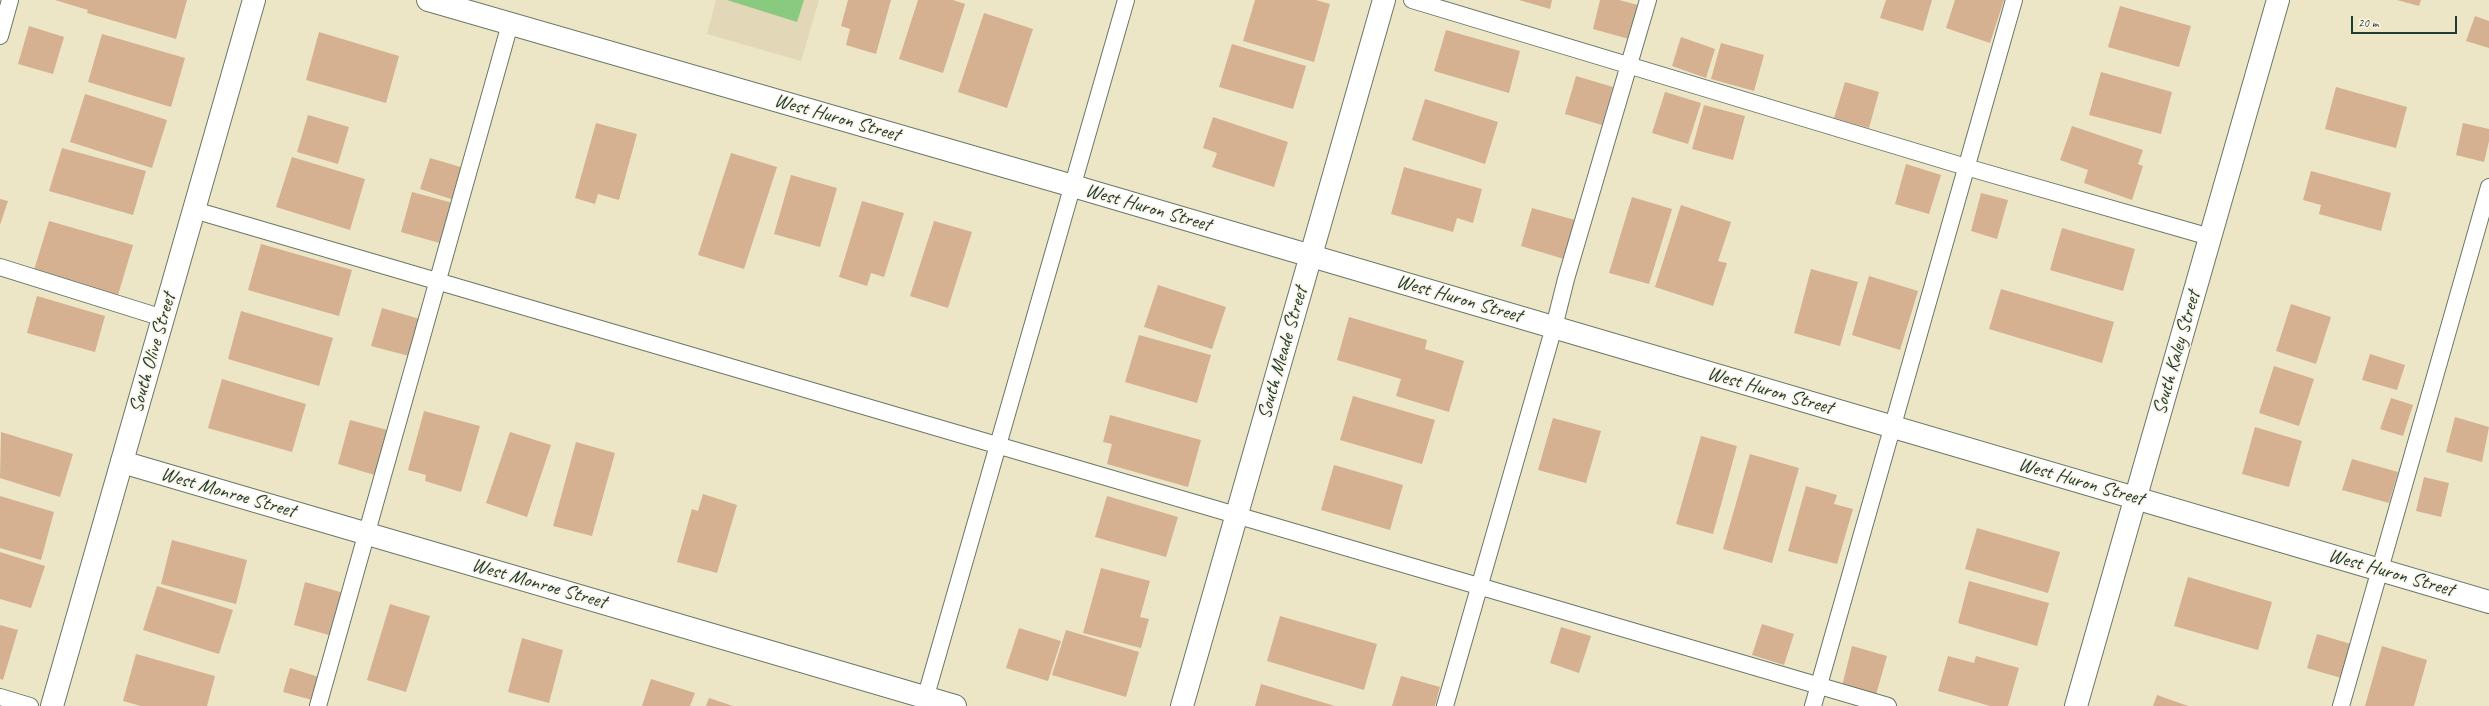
<!DOCTYPE html>
<style>
body{margin:0}
#map{position:relative;width:2489px;height:706px;overflow:hidden;background:#ede6c6;font-family:Caveat,sans-serif}
canvas{display:block}
.scale{position:absolute;left:2351px;top:16px;width:106px;height:18px;box-sizing:border-box;border:2px solid #1f3d34;border-top:0;padding-left:5px;font-size:12px;line-height:14px;white-space:nowrap;color:#1f3d34;-webkit-text-stroke:3px #fcf5e5;paint-order:stroke}
</style>
<div id="map">
<canvas width="2489" height="706"></canvas>
<div class="scale">20 m</div>
</div>
<script>
const context = document.querySelector('canvas').getContext('2d');
context.lineJoin = 'round';
function fill(path, color) { context.fillStyle = color; context.fill(path, 'evenodd'); }
const poly = rows => new Path2D(rows.map(r => 'M' + r).join(''));
function trace(path, color, width, dash) { context.strokeStyle = color; context.lineWidth = width; context.lineCap = dash ? 'butt' : 'round'; context.setLineDash(dash || []); context.stroke(path); }
function label(font, color, halo, rows, align = 'center') {
  context.font = font + ' Caveat,sans-serif'; context.lineWidth = 3; context.setLineDash([]); context.textBaseline = 'middle'; context.strokeStyle = halo; context.fillStyle = color; for (const [text, x, y, turn = 0] of rows) {
    context.save(); context.translate(x, y); context.rotate((+turn || 0) * Math.PI / 180); context.textAlign = isNaN(turn) ? turn : align; if (halo) context.strokeText(text, 0, 0); context.fillText(text, 0, 0); context.restore();
  }
}
const built = poly([
 [716,0,819,0,801,61,707,34]
]);
const green = poly([
 [727,0,804,0,797,22]
]);
const building = poly([
 [55,0,187,0,176,39,87,13,88,10],
 [848,0,891,0,876,54,846,45,850,29,841,26],
 [918,0,953,0,965,4,943,73,899,59],
 [1255,0,1316,0,1330,4,1314,62,1243,41],
 [1519,0,1552,0,1550,9],
 [1600,0,1619,0,1638,5,1629,39,1593,29],
 [1886,0,1932,0,1923,31,1880,18],
 [1955,0,2004,0,1990,43,1946,28],
 [2397,0,2421,0,2419,6],
 [2120,6,2191,26,2179,67,2108,47],
 [984,13,1033,29,1007,108,958,92],
 [2475,16,2489,21,2489,48,2466,41],
 [29,26,64,37,53,74,18,64],
 [1446,30,1520,51,1509,93,1434,71],
 [319,32,399,56,386,103,306,80],
 [102,34,185,58,171,107,88,82],
 [1681,37,1715,49,1706,78,1672,66],
 [1721,43,1764,55,1754,91,1711,79],
 [1232,44,1306,66,1293,109,1219,87],
 [2101,72,2172,92,2161,134,2089,115],
 [1576,76,1613,87,1602,125,1565,114],
 [1845,82,1879,92,1869,128,1834,118],
 [2336,87,2407,107,2396,148,2325,129],
 [1665,92,1701,103,1688,144,1652,133],
 [85,94,167,120,152,168,70,142],
 [1425,99,1498,122,1485,164,1412,140],
 [1704,105,1745,116,1733,160,1692,149],
 [308,115,349,127,338,164,297,152],
 [1213,117,1288,142,1274,187,1212,167,1217,153,1203,148],
 [596,123,637,134,619,200,598,194,595,204,575,198],
 [2463,123,2489,129,2489,141,2484,162,2456,155],
 [2072,126,2143,150,2138,164,2143,166,2132,200,2084,183,2088,170,2060,160],
 [62,148,146,171,133,215,49,191],
 [731,153,777,167,744,269,698,255],
 [292,157,365,179,350,230,276,207],
 [430,158,464,168,454,200,420,189],
 [1906,164,1941,175,1929,214,1895,204],
 [1404,167,1482,189,1473,223,1457,218,1453,232,1391,214],
 [2311,171,2391,193,2381,231,2319,214,2321,205,2303,200],
 [791,175,837,188,820,247,774,234],
 [412,192,453,203,443,244,401,232],
 [1981,193,2008,200,1997,239,1971,231],
 [1632,197,1672,209,1649,284,1609,273],
 [0,199,8,201,0,225],
 [862,201,904,213,884,277,871,273,867,286,839,277],
 [1681,205,1731,222,1718,261,1727,263,1713,306,1655,287],
 [1532,208,1575,220,1564,259,1521,246],
 [49,221,133,245,118,295,34,270],
 [934,221,972,232,948,308,910,296],
 [2062,228,2135,249,2123,291,2050,270],
 [261,244,352,270,339,316,248,290],
 [1811,269,1858,282,1840,346,1794,333],
 [1869,276,1918,291,1900,350,1852,335],
 [1158,285,1226,307,1212,349,1144,327],
 [2001,289,2114,322,2102,363,1989,329],
 [37,296,105,316,95,352,27,333],
 [2291,304,2331,317,2316,364,2276,351],
 [382,308,420,319,409,356,371,346],
 [241,311,333,338,319,386,228,359],
 [1349,317,1427,340,1425,349,1464,361,1449,412,1396,396,1401,379,1337,360],
 [1139,335,1211,355,1197,403,1125,382],
 [2370,354,2405,365,2397,390,2362,380],
 [2274,366,2314,379,2299,426,2259,413],
 [222,379,306,404,292,452,208,428],
 [1353,396,1435,420,1422,464,1340,440],
 [2391,398,2413,405,2403,436,2380,429],
 [424,411,480,426,461,492,425,481,426,475,408,470],
 [1110,415,1201,440,1188,487,1107,464,1112,444,1103,442],
 [2455,417,2489,427,2482,462,2446,452],
 [1553,418,1601,431,1586,483,1538,470],
 [350,420,391,431,378,476,338,464],
 [2255,427,2302,441,2289,487,2242,474],
 [1,432,73,454,60,497,0,478],
 [510,432,551,445,527,517,486,503],
 [1701,436,1737,446,1713,534,1676,524],
 [576,442,615,453,592,536,553,526],
 [1750,454,1799,468,1772,563,1723,549],
 [2352,459,2398,472,2389,503,2342,490],
 [1334,465,1403,485,1390,530,1321,510],
 [2424,477,2449,483,2441,517,2416,511],
 [1806,486,1837,495,1834,504,1853,509,1837,564,1788,551],
 [703,494,737,505,717,573,677,562,692,509,698,511],
 [0,496,54,512,41,560,0,548],
 [1107,496,1178,517,1166,557,1095,537],
 [1977,528,2060,552,2048,593,1965,569],
 [172,540,247,560,236,604,161,584],
 [0,552,45,566,31,608,0,599],
 [1101,568,1150,581,1140,617,1149,619,1141,648,1083,633],
 [2188,577,2272,602,2258,650,2174,626],
 [1969,581,2049,603,2037,646,1958,623],
 [305,582,344,593,332,636,294,625],
 [157,586,233,610,219,654,143,630],
 [390,604,430,616,406,692,367,680],
 [1280,616,1377,644,1364,690,1267,661],
 [1762,624,1794,634,1784,665,1752,655],
 [0,625,18,630,3,680,0,679],
 [1561,627,1591,636,1579,673,1550,663],
 [1019,628,1061,641,1048,681,1006,668],
 [1066,630,1139,652,1126,697,1052,675],
 [2317,634,2351,644,2341,678,2307,668],
 [522,638,563,650,549,703,508,692],
 [1852,646,1887,656,1876,695,1842,686],
 [2382,646,2427,660,2414,706,2365,706],
 [136,654,215,676,207,706,141,706,123,701],
 [1948,656,1974,663,1976,656,2019,668,2008,706,1990,706,1938,691],
 [290,668,319,677,312,700,283,692],
 [1401,676,1440,687,1435,706,1392,706],
 [651,679,695,693,690,706,642,706],
 [1261,684,1335,706,1255,706],
 [2157,695,2188,706,2153,706],
 [709,698,733,706,706,706]
]);
const service = poly([
 [1412,0,1966,167,2210,237],
 [0,36,10,0],
 [194,210,1888,706],
 [0,267,163,318],
 [0,697,30,706],
 [318,706,510,24],
 [923,706,1126,0],
 [1445,706,1554,327,1566,279,1648,0],
 [1813,706,2014,0],
 [2341,706,2489,187]
]);
const minor = poly([
 [428,0,1073,186,2489,602],
 [122,462,955,706],
 [1182,706,1384,0]
]);
const tertiary = poly([
 [52,706,254,0],
 [2076,706,2278,0]
]);
const streetNames = [
 ["West Huron Street",837,118,16],
 ["West Huron Street",1148,208,16],
 ["West Huron Street",1459,299,16],
 ["South Olive Street",153,353,-74],
 ["South Meade Street",1283,353,-74],
 ["South Kaley Street",2177,353,-74],
 ["West Huron Street",1770,391,16],
 ["West Huron Street",2081,482,16],
 ["West Monroe Street",228,493,16],
 ["West Huron Street",2391,573,16],
 ["West Monroe Street",539,584,16]
];
fill(built, '#e2d7b7');
fill(green, '#8ac980');
fill(building, '#d5b091');
trace(service, '#677867', 18);
trace(minor, '#677867', 24);
trace(tertiary, '#677867', 24);
trace(service, '#fff', 16);
trace(minor, '#fff', 22);
trace(tertiary, '#fff', 22);
label('20px', '#1f3d34', '#fcf5e5', streetNames);
</script>
